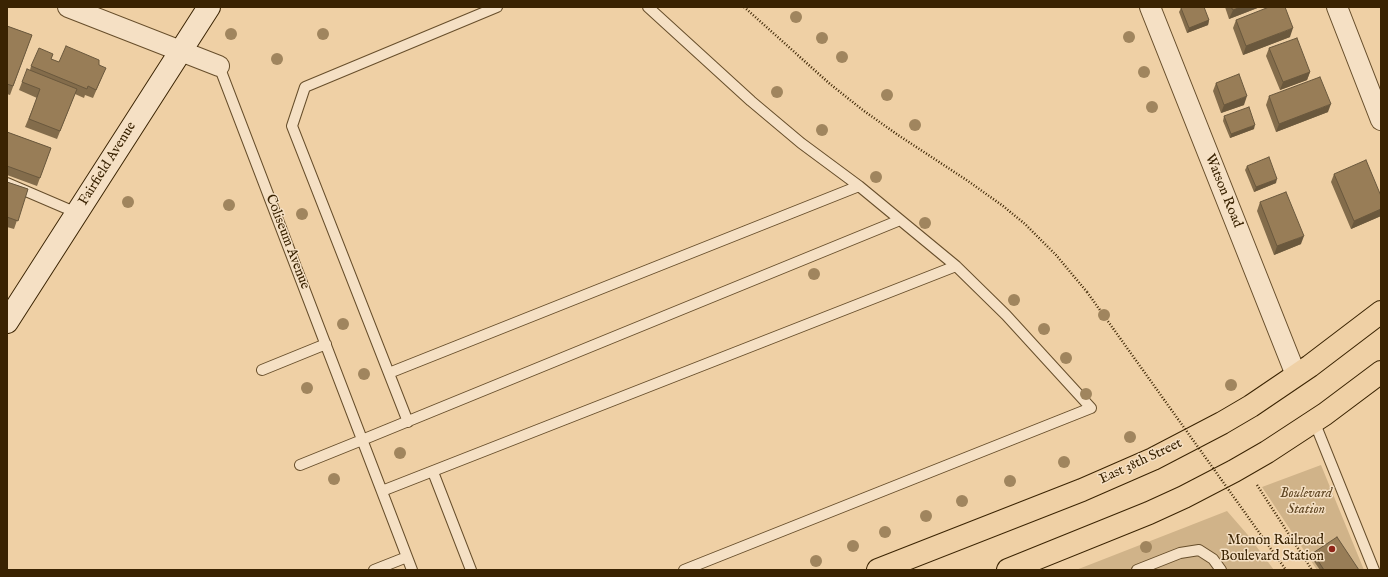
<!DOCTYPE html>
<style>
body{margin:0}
#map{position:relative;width:1388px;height:577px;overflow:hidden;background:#efd0a5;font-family:"IM FELL English",serif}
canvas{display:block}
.frame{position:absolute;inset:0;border:8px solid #3a2302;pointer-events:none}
</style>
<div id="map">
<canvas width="1388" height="577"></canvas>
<div class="frame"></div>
</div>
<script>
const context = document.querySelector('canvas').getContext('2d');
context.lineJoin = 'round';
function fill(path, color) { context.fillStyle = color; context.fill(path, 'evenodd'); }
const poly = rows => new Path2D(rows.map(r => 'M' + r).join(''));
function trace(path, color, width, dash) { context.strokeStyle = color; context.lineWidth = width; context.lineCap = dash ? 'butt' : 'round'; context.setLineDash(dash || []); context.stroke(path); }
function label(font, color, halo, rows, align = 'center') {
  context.font = font + ' "IM FELL English",serif'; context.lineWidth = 3; context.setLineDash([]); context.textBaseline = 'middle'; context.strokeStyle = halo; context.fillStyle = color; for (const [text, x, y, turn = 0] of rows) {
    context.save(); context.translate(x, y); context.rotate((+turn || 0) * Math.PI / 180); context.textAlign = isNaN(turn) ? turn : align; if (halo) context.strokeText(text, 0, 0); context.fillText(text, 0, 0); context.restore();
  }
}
const green = poly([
 [1321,465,1364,570,1317,570,1262,487],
 [1227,511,1247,534,1274,570,1076,570]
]);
const path = poly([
 [744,7,830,84,864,111,898,135,968,181,1003,206,1025,224,1056,255,1087,292],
 [1257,485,1312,570]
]);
const lane = poly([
 [648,7,751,101,801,143,859,186,956,266,1006,315,1091,408,684,570],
 [219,66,412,570],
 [7,183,77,213],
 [262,370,326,344],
 [389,373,859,186],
 [1314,421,1374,570],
 [408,422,292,126,305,87,497,7],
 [300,465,362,440,900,220],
 [433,472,471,570],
 [382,491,956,266],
 [374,570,407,557],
 [1137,570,1180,553,1199,550,1213,559,1221,570]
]);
const street = poly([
 [68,7,219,66],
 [1150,7,1296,375],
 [1337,7,1381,120]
]);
const secondary = poly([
 [7,322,209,7]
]);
const primary = poly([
 [878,570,1082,490,1153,459,1222,423,1251,406,1310,366,1381,312],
 [1008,570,1149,513,1184,497,1234,471,1267,452,1325,414,1381,372]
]);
const pathBridge = poly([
 [1087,292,1286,570]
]);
const trees = [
 [796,17],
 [231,34],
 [323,34],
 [1129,37],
 [822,38],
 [842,57],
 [277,59],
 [1144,72],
 [777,92],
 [887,95],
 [1152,107],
 [915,125],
 [822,130],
 [876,177],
 [128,202],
 [229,205],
 [302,214],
 [925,223],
 [814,274],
 [1014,300],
 [1104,315],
 [343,324],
 [1044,329],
 [1066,358],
 [364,374],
 [1231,385],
 [307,388],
 [1086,394],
 [1130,437],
 [400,453],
 [1064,462],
 [334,479],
 [1010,481],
 [962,501],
 [926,516],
 [885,532],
 [853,546],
 [1146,547],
 [816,561]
];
const wall = poly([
 [1225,7,1260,7,1229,19],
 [1181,8,1209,20,1208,25,1187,33,1179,12],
 [1236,20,1290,37,1243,55,1233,28],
 [7,26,32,35,10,95,7,94],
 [1269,48,1310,72,1307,80,1280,90,1266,56],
 [53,54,51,59,59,62,99,65,102,77,93,98,85,95,84,98,75,94,57,139,25,127,37,98,19,90,22,82,30,70,31,66],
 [1216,83,1244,105,1221,113,1213,91],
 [1269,96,1328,112,1276,132,1266,105],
 [1224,116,1254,129,1230,138,1223,121],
 [7,132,51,148,37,186,7,175],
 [1247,166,1276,183,1254,192,1245,170],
 [1334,174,1381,196,1381,216,1351,229,1331,182],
 [7,182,28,189,14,229,7,227],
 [1260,202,1301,244,1274,255,1257,211],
 [1313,553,1359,570,1320,570,1311,557]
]);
const shadedWall = poly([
 [1241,7,1260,7,1229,19,1233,10],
 [1209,20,1208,25,1187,33,1189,28],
 [1293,28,1290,37,1243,55,1246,46],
 [1310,72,1307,80,1280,90,1283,82],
 [1247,96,1244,105,1221,113,1224,105],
 [1331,104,1328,112,1276,132,1279,124],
 [1255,125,1254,129,1230,138,1231,134],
 [1277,179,1276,183,1254,192,1256,187],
 [1381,209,1381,216,1351,229,1354,221],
 [1304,236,1301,244,1274,255,1277,246]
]);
const building = poly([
 [1183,7,1204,7,1209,20,1189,28,1181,8,1183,7],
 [1231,7,1241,7,1233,10,1231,7],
 [1269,7,1285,7,1293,28,1246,46,1236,20,1269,7],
 [7,26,32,35,13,86,7,84,7,26],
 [1297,38,1310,72,1283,82,1269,48,1297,38],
 [66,46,99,60,99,65,106,68,96,90,88,86,87,89,31,66,39,48,53,54,51,59,59,62,66,46],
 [27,69,77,89,60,131,29,119,40,89,22,82,27,69],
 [1239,74,1247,96,1224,105,1216,83,1239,74],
 [1320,77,1331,104,1279,124,1269,96,1320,77],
 [1249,107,1255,125,1231,134,1224,116,1249,107],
 [7,132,51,148,40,178,7,166,7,132],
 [1269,157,1277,179,1256,187,1247,166,1269,157],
 [1366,160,1381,196,1381,209,1354,221,1334,174,1366,160],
 [7,182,28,189,18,221,7,217,7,182],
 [1286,192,1304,236,1277,246,1260,202,1286,192],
 [1337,537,1359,570,1324,570,1313,553,1337,537]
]);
const markers = [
 [1332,549,4,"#8f2418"]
];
const streetNames = [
 ["Fairfield Avenue",108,164,-58],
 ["Watson Road",1223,191,68],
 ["Coliseum Avenue",287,242,69],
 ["East 38th Street",1141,462,-25]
];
const parkNames = [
 ["Boulevard",1306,494],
 ["Station",1306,510]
];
const poiNames = [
 ["Monon Railroad",1324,541],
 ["Boulevard Station",1324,557]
];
fill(green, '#d0b389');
trace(lane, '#674e2b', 12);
trace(street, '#674e2b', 22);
trace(secondary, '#3a2302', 24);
trace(primary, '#3a2302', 24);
trace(path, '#3a2302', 2.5, [1, 2]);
trace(lane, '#f5e0c4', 10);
trace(street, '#f5e0c4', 20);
trace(secondary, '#f5e0c4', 22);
trace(primary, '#efd0a5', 22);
trace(pathBridge, '#3a2302', 2.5, [1, 2]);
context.fillStyle = '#a0855e';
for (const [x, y] of trees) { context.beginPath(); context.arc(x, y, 6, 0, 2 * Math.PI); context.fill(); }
fill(wall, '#836c4b');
fill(shadedWall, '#6a583d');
fill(building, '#987d57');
trace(building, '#6a583d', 1);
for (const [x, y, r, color] of markers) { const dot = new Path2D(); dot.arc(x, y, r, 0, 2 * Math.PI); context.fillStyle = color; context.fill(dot); trace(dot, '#f5e0c4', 1.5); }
label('14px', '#3a2302', '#f5e0c4', streetNames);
label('italic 14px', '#604724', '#f5e0c4', parkNames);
label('14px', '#3a2302', '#f5e0c4', poiNames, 'right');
</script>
